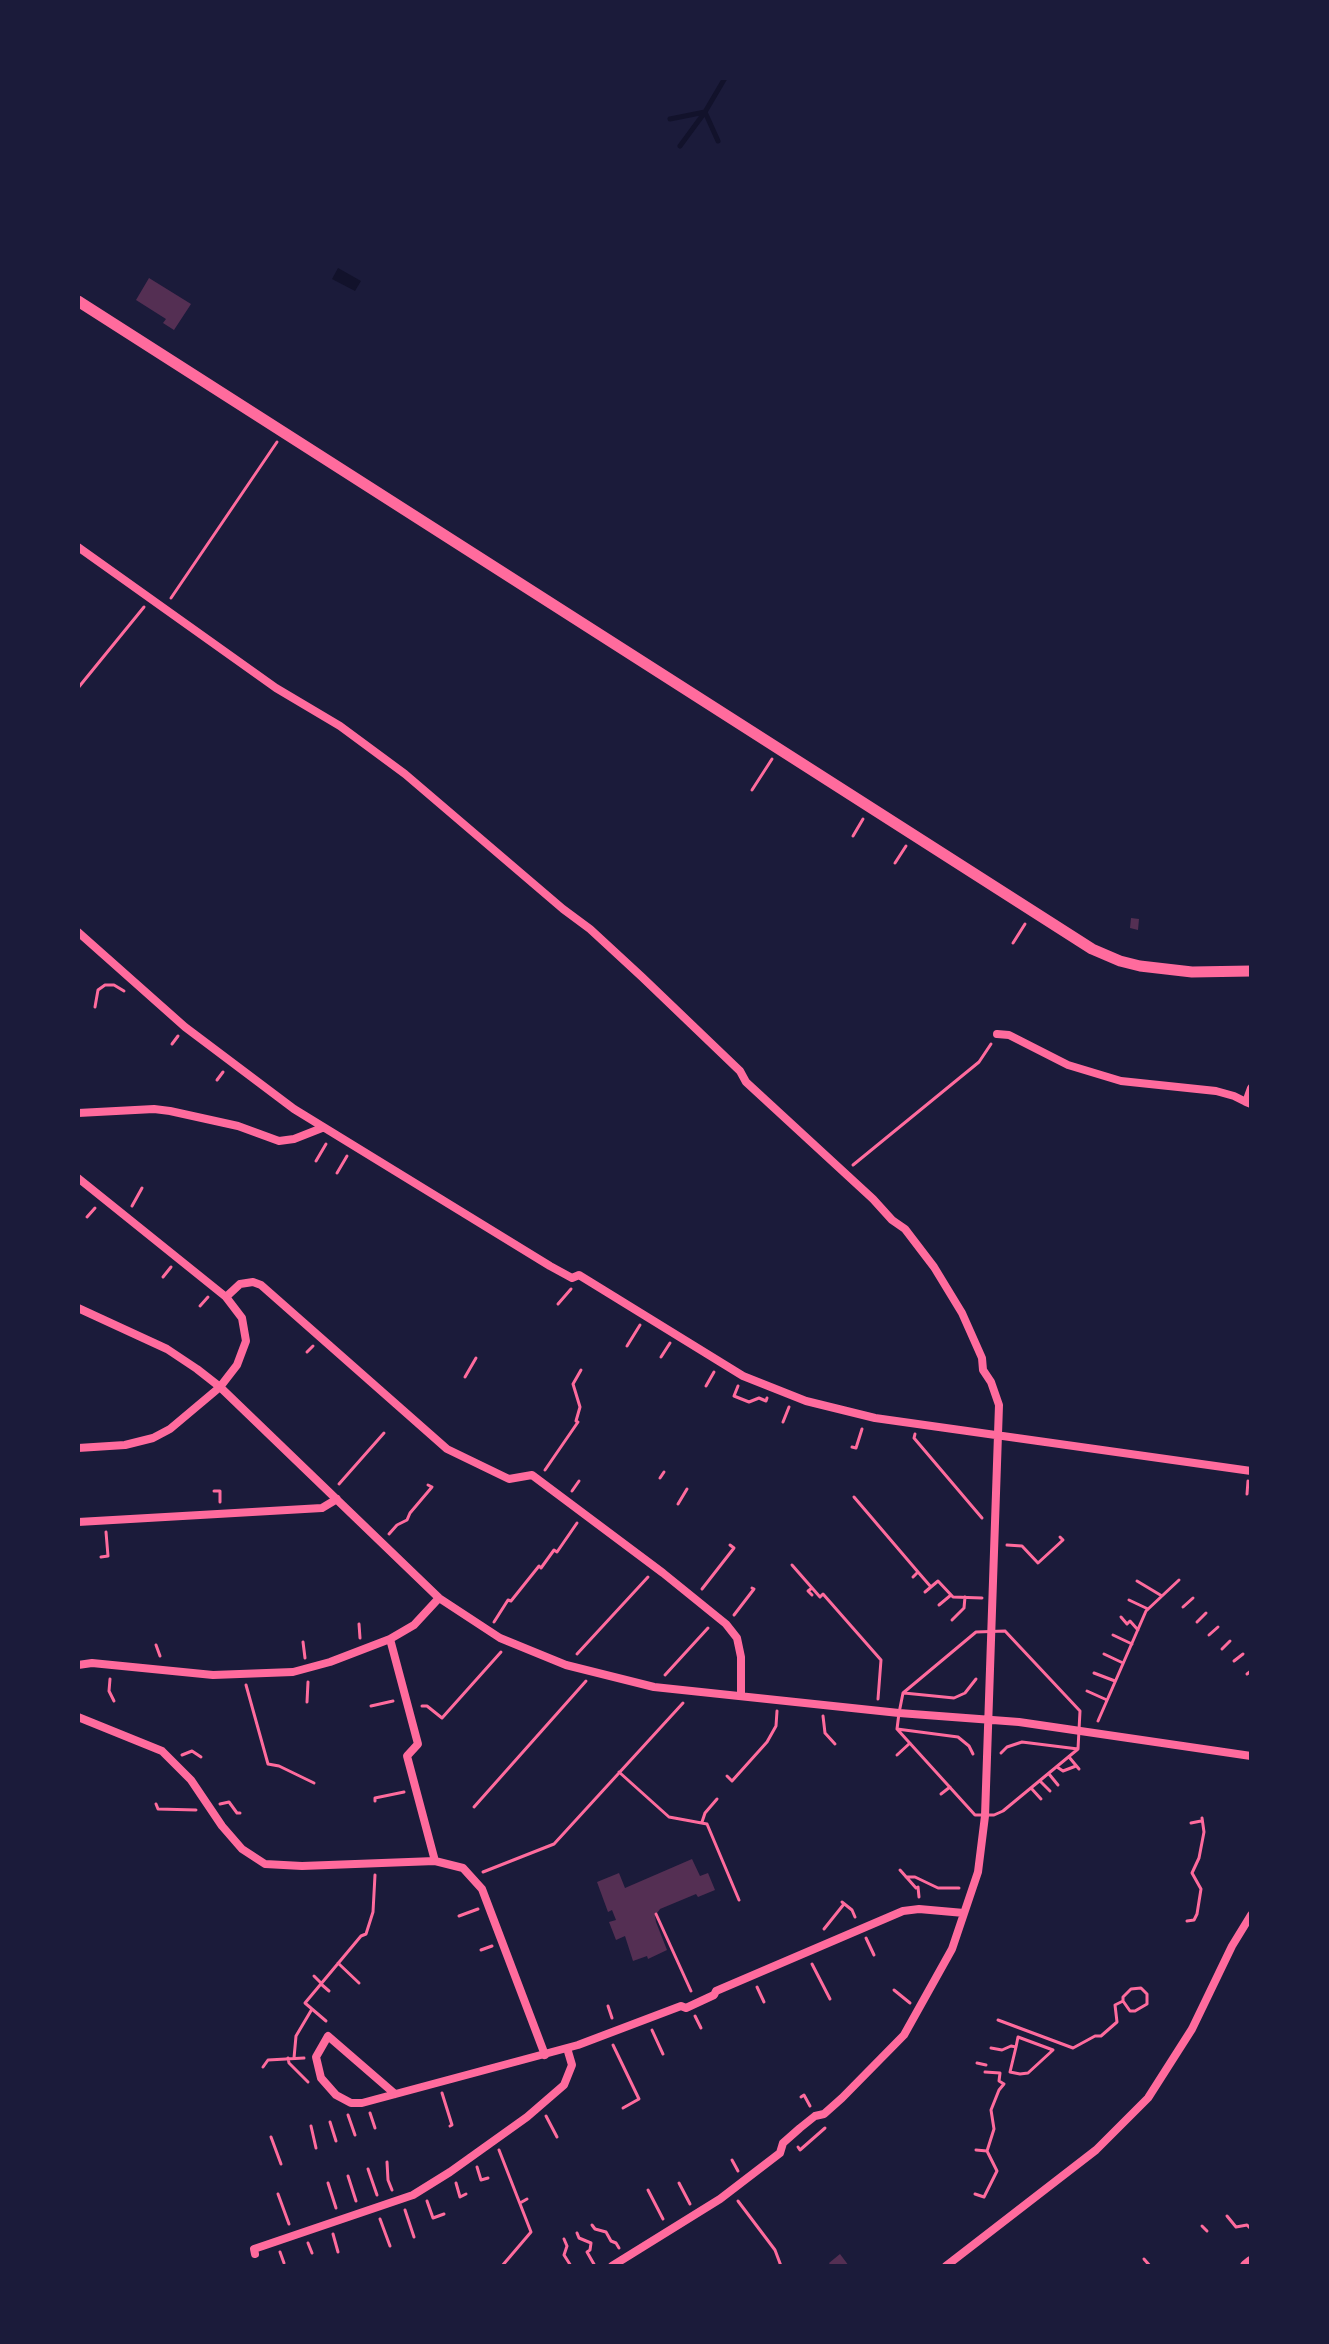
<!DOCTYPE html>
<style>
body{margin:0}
#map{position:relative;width:1329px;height:2344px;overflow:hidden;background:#1b1b3a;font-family:"Roboto Condensed",sans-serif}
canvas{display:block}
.frame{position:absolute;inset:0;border:80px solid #1b1b3a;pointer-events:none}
</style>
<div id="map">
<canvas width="1329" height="2344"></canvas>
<div class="frame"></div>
</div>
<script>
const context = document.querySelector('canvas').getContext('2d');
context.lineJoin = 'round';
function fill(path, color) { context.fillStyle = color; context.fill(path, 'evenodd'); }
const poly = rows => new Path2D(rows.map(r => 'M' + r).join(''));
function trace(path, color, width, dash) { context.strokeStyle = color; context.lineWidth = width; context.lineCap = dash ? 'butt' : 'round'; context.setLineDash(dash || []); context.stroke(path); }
const water = poly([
 [338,268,361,281,355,291,332,279]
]);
const stream = poly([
 [670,119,705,112,718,141],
 [680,146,705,112,725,78]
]);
const building = poly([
 [149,278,191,304,174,330,163,323,166,319,136,300],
 [1131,918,1139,919,1138,930,1130,928],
 [692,1859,700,1876,708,1873,715,1890,698,1897,696,1894,660,1909,655,1916,656,1922,667,1950,648,1959,647,1956,633,1961,625,1936,616,1940,609,1922,616,1920,612,1910,608,1912,597,1882,619,1873,625,1888],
 [840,2254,849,2266,831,2266,829,2263]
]);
const path = poly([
 [171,598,277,442],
 [78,688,144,607],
 [752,790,772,759],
 [853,836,863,819],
 [895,863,906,846],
 [1013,943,1025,924],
 [95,1007,98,990,105,985,114,985,124,991],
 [172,1044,178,1036],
 [217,1080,223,1072],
 [316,1161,326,1144],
 [853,1165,979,1062,991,1044],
 [337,1173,347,1156],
 [132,1206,142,1188],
 [87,1217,95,1208],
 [163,1277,171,1267],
 [558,1304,571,1289],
 [200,1306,208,1297],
 [627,1346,640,1325],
 [307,1352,313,1346],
 [661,1357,670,1343],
 [465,1377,476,1358],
 [706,1386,714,1372],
 [738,1386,734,1396,749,1402,759,1398,766,1401,767,1398],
 [576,1421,580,1407,573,1384,581,1370],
 [783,1422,789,1407],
 [915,1434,914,1438,982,1518],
 [852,1447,856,1448,862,1429],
 [545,1470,578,1422],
 [660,1478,664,1472],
 [339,1484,384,1433],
 [214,1491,220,1491,220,1502],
 [572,1491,579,1481],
 [1247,1494,1248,1481],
 [854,1497,918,1572],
 [678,1504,687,1489],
 [389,1534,397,1525,407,1520,410,1513,432,1487,428,1485],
 [1007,1545,1022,1546,1038,1563,1063,1540,1060,1537],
 [101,1557,108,1556,106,1532],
 [792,1565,820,1597,823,1594,881,1660,878,1699],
 [913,1577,918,1572,931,1587],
 [1137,1581,1162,1596],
 [702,1589,734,1548,730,1545],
 [925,1592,938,1581,953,1597,982,1598],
 [812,1595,808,1591,812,1588],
 [1129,1600,1148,1609],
 [939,1605,951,1595],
 [1183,1607,1193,1598],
 [734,1615,754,1589,752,1588],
 [1121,1617,1127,1624,1130,1621,1138,1630],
 [952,1620,964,1608,965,1597],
 [494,1622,508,1600,511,1601,539,1566,541,1568,554,1550,557,1552,577,1523],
 [1197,1622,1206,1613],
 [359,1624,360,1638],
 [1005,1631,1080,1711,1078,1749,1003,1811,994,1815,975,1815,897,1729,899,1713,903,1693,976,1632,1005,1631],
 [1113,1635,1132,1644],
 [1209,1635,1218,1627],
 [303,1642,305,1658],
 [156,1645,160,1656],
 [1222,1649,1230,1641],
 [577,1654,648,1577],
 [1104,1654,1123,1663],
 [1234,1661,1243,1654],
 [1094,1673,1115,1681],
 [1247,1674,1251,1671],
 [665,1675,708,1628],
 [110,1679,109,1691,114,1701],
 [246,1685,268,1764,279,1766,314,1783],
 [1087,1691,1107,1700],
 [904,1693,954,1698,965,1693,976,1679],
 [307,1702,308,1682],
 [371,1706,393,1701],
 [422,1706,427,1706,442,1718,501,1652],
 [823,1716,825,1733,835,1744],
 [1098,1721,1146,1611,1179,1580],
 [897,1729,958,1737,969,1746,973,1754],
 [1001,1753,1007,1747,1022,1742,1078,1749],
 [182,1755,192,1751,201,1757],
 [897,1755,910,1743],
 [1069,1757,1079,1769],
 [1057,1767,1063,1771,1076,1766],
 [619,1772,669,1817,707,1824,739,1900],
 [1049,1774,1058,1785],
 [727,1776,732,1781,767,1742,776,1726,777,1711],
 [1040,1781,1050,1791],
 [1031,1788,1041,1799],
 [941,1794,950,1787],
 [375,1801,375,1798,404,1792],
 [156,1804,158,1809,196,1810],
 [220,1804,229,1802,237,1813,240,1813],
 [474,1807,586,1681],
 [702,1822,705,1813,717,1799],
 [1191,1823,1201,1821],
 [900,1870,916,1888,918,1887,919,1897],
 [483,1872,554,1844,683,1703],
 [906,1877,915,1877,938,1888,959,1888],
 [842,1902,852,1910,855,1917],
 [656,1914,691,1991],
 [459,1916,478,1909],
 [1187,1921,1194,1920,1197,1914,1201,1889,1192,1873,1199,1858,1204,1832,1202,1818],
 [824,1929,844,1904],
 [866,1938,874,1955],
 [481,1950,492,1946],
 [338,1963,359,1983],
 [812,1964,830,1999],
 [314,1976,321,1983],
 [321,1984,329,1991],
 [757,1987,764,2002],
 [894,1990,910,2003],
 [608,2006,612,2018],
 [695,2016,701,2028],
 [998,2020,1073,2048,1095,2036,1101,2036,1117,2022,1115,2005,1123,2001,1123,1997,1131,1989,1141,1988,1147,1994,1147,2004,1135,2011,1130,2011,1123,2001],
 [326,2021,305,2003,361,1936,366,1934,373,1912,375,1875],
 [652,2030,663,2054],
 [613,2045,639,2099,623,2108],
 [991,2048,1002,2050,1011,2046,1016,2047,1018,2037,1053,2050,1028,2073,1020,2074,1010,2072,1016,2047],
 [288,2058,289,2063,308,2082],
 [294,2058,296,2036,312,2009],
 [977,2063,986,2065],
 [263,2067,268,2060,304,2058],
 [442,2093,452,2125,450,2126],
 [801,2097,804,2095,810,2106],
 [370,2113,375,2128],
 [348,2115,355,2135],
 [546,2116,557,2137],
 [330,2122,336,2141],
 [311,2126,316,2148],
 [271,2137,281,2164],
 [798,2147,800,2150,825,2128],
 [499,2150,531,2232,502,2266],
 [976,2150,987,2151],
 [732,2160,738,2171],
 [387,2162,388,2180,392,2190],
 [477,2167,481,2180,488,2178],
 [368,2169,377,2195],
 [348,2176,356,2201],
 [328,2183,336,2208],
 [456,2183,460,2197,466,2194],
 [679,2183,690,2204],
 [648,2190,663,2219],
 [278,2194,289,2224],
 [975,2194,984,2197,997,2171,987,2151,994,2129,991,2110,999,2090,1004,2084,999,2081,1000,2073,985,2072],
 [427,2201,433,2218,444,2214],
 [738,2201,775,2250,781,2266],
 [520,2203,527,2199],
 [405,2210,414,2237],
 [1227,2216,1236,2227,1247,2225,1251,2229],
 [380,2219,390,2246],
 [592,2225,595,2229,606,2232,611,2241,616,2243,619,2248],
 [1202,2226,1207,2231],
 [577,2233,579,2238,591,2243,590,2250,587,2252,595,2266],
 [333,2234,338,2252],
 [564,2239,567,2246,564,2255,571,2266],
 [308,2243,312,2253],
 [280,2252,284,2263],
 [1144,2259,1150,2266]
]);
const minor = poly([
 [78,547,276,688,340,726,405,774,563,909,590,929,642,977,740,1071,746,1082,873,1199,892,1220,905,1229,934,1267,962,1313,982,1358,983,1370,991,1382,999,1405,985,1816,978,1872,952,1949,904,2035,842,2098,824,2114,815,2116,800,2128,783,2143,780,2153,720,2199,612,2266],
 [78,932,185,1027,294,1109,550,1266,572,1278,579,1275,743,1376,806,1401,875,1418,1251,1471],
 [997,1034,1009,1035,1068,1065,1121,1081,1216,1091,1234,1096,1246,1102],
 [1251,1088,1246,1102,1251,1104],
 [78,1113,154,1109,170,1111,238,1126,279,1141,294,1139,322,1128],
 [78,1178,226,1297,242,1318,246,1341,237,1365,220,1387,170,1429,153,1438,125,1445,78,1448],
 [226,1297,240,1284,253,1282,261,1285,447,1449,509,1479,532,1475,663,1573,726,1624,737,1638,741,1657,741,1694],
 [78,1308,167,1349,197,1369,220,1387,439,1598,500,1638,566,1665,654,1687,899,1713,1019,1722,1251,1756],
 [78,1522,322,1508,337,1499],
 [390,1639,418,1744,407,1756,435,1861],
 [78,1665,92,1663,213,1675,293,1672,330,1662,390,1639,414,1625,439,1598],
 [78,1717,162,1751,191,1780,222,1826,242,1849,265,1864,302,1866,435,1861,463,1868,482,1889,545,2055],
 [395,2094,328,2036,316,2057,321,2078,336,2095,351,2103,362,2103,578,2045,681,2006,686,2008,714,1995,716,1991,903,1911,919,1909,964,1913],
 [255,2254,254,2249,413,2195,450,2172,527,2117,564,2085,572,2065,567,2048],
 [946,2266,1096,2150,1148,2098,1192,2029,1232,1946,1251,1915]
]);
const tertiary = poly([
 [78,301,1092,949,1120,961,1140,966,1192,972,1251,971]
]);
const secondary = poly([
 [1246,2266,1251,2262]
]);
fill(water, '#12122b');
trace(stream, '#12122b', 5);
fill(building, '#542f53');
trace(path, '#ff6b9d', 3);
trace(minor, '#ff6b9d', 8);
trace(tertiary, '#ff6b9d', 11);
trace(secondary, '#ff6b9d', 12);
</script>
